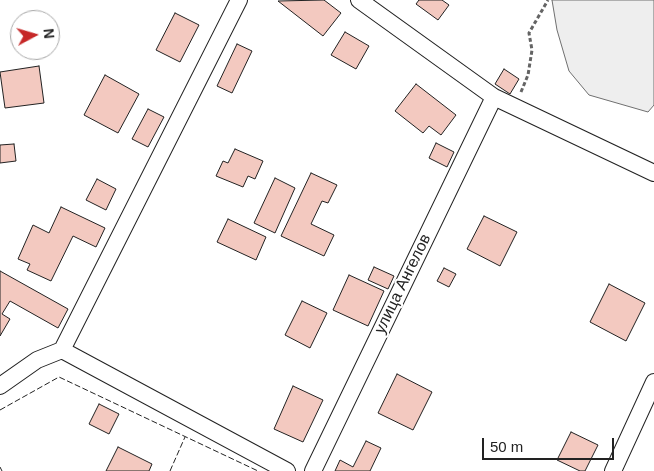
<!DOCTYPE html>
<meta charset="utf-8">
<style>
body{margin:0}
#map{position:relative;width:654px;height:471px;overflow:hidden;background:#fff;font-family:Arial,sans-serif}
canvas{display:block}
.north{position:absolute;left:10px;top:10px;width:50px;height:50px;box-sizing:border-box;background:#fff;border:1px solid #a7a7a7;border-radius:50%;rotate:84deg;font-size:14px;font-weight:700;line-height:20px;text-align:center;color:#222}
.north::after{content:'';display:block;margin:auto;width:18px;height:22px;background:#c62828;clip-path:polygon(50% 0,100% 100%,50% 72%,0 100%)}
.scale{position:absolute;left:482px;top:438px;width:132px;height:22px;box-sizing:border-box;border:2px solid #222;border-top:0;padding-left:6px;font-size:15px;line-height:18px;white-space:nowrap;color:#222;-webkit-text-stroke:4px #fff;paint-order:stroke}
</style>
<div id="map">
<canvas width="654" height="471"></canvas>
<div class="north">N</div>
<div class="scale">50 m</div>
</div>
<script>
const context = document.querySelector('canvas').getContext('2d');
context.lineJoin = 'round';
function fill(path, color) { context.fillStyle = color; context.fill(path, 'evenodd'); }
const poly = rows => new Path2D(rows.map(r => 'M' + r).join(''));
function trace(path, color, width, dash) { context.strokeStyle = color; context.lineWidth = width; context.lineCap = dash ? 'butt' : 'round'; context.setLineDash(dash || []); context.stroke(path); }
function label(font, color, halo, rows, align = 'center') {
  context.font = font + ' Arial,sans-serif'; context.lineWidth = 4; context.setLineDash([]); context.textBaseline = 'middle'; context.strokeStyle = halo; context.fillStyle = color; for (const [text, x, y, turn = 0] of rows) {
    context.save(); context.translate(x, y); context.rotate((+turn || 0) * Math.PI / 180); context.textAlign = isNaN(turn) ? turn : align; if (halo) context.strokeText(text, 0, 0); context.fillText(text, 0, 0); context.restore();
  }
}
const green = poly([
 [552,0,654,0,654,105,648,112,589,95,569,71,557,30,552,0]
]);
const building = poly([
 [324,0,341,13,323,36,278,1,324,0],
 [419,0,442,0,449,5,438,20,416,4,419,0],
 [175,13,199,25,180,62,156,50,175,13],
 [345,32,369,46,356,69,331,55,345,32],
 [237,44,252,51,232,93,217,86,237,44],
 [39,66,44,103,5,108,0,72,39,66],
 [504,69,519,79,510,94,495,84,504,69],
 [105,75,139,94,118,133,84,115,105,75],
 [416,84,456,115,441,135,429,126,423,133,395,111,416,84],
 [148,109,164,117,148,147,132,139,148,109],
 [436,143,454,152,447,167,429,158,436,143],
 [14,144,16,161,0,163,0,145,14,144],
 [235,149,263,161,255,179,248,176,243,187,216,176,223,161,228,163,235,149],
 [311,173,337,185,328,203,322,201,311,224,334,235,324,256,281,236,311,173],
 [275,178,295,188,275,233,254,223,275,178],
 [97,179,116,189,106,210,86,200,97,179],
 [61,207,105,228,96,247,73,236,51,281,27,270,30,264,18,259,33,225,49,233,61,207],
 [484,216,517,232,500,266,467,249,484,216],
 [228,219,266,237,256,260,217,242,228,219],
 [374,267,394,276,388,289,368,280,374,267],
 [444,268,456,274,449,287,437,281,444,268],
 [0,271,68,309,58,328,10,301,2,314,10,319,0,336,0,271],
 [349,275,384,291,368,326,333,310,349,275],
 [609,284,645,303,626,341,590,322,609,284],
 [302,301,327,313,310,348,285,335,302,301],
 [397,374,432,392,413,430,378,413,397,374],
 [293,386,323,400,303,442,274,429,293,386],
 [99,404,119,414,109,434,89,424,99,404],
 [571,432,598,445,585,471,580,471,557,460,571,432],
 [366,441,381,448,370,471,335,471,340,460,353,467,366,441],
 [118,447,152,464,149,471,106,471,118,447]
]);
const path = poly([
 [521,92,528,75,532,50,529,33,548,0]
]);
const minor = poly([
 [239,0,62,350,287,471],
 [359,0,494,97,654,173],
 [0,386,37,360,62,350],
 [313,471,494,97],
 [613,471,654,382]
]);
const fence = poly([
 [0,410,59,377,258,471],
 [0,467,2,471],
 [170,471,185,437]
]);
const streetNames = [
 ["улица Ангелов",403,284,-64]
];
fill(green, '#eee');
trace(green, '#6f6f6f', 1);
fill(building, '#f3c9c0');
trace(building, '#222', 1);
trace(minor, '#222', 18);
trace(path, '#646464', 3, [4, 2.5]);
trace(minor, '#fff', 16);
trace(fence, '#222', 1, [6, 2.5]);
label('16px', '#222', '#fff', streetNames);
</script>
